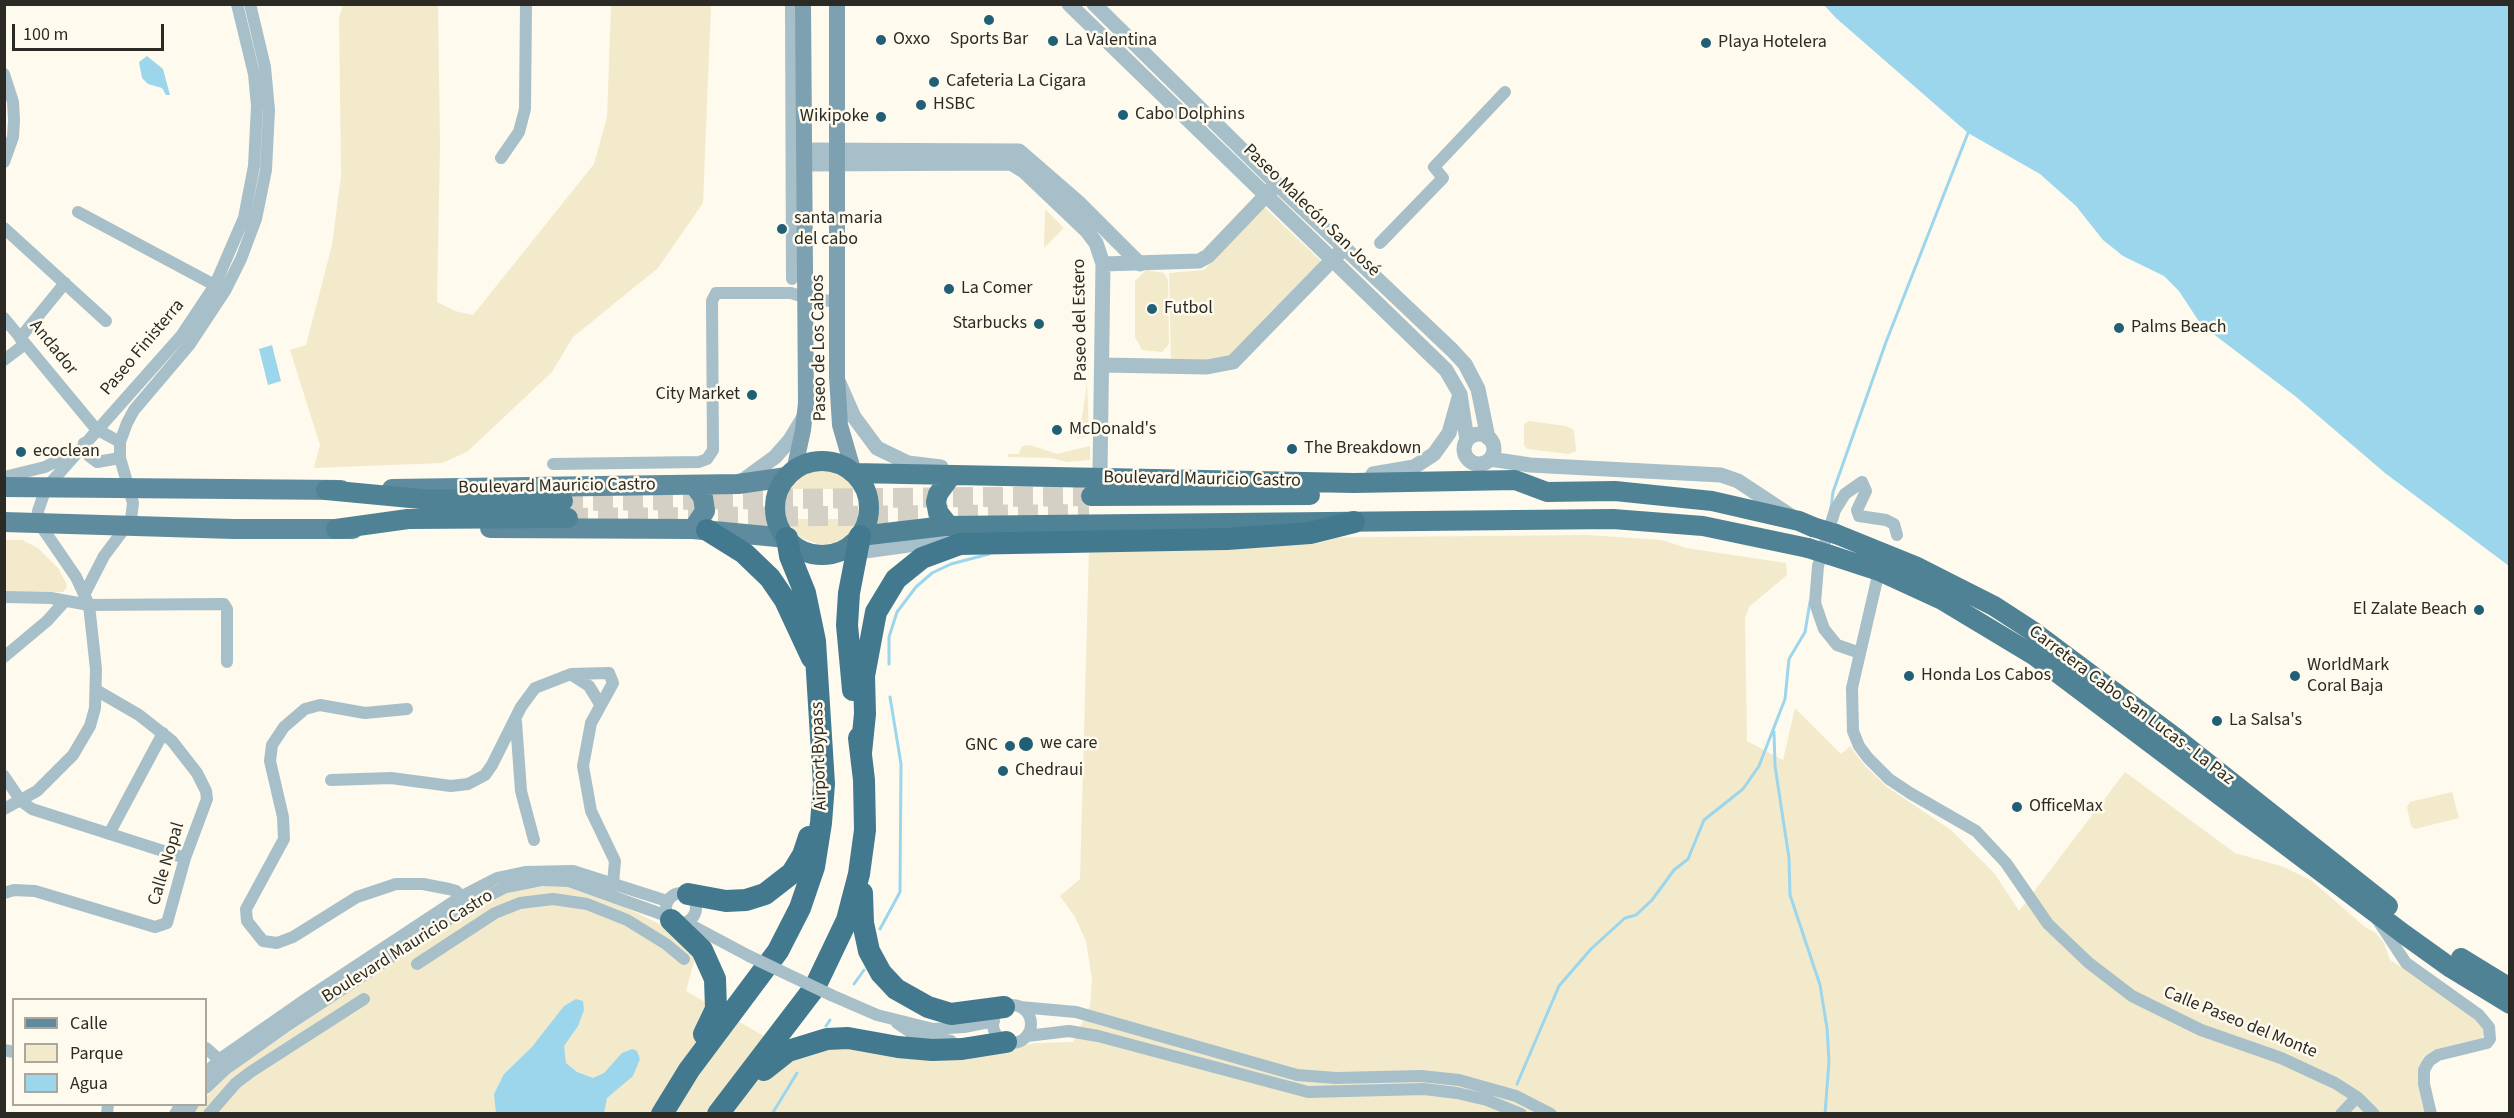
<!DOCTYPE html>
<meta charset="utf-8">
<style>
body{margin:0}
#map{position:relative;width:2514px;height:1118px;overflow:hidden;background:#fefaed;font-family:"Source Sans 3",sans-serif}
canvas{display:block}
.frame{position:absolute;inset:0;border:6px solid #2c2a24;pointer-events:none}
.legend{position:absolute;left:12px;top:998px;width:195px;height:108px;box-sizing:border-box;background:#fefaed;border:2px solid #aaa79d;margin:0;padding:8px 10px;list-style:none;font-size:18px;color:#2c2a24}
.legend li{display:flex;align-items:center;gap:12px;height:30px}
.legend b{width:30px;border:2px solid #aaa79d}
.scale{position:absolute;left:12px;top:24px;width:152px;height:27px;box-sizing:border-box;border:3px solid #2c2a24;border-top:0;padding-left:8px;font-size:18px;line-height:21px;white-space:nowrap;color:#2c2a24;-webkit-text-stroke:4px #fefaed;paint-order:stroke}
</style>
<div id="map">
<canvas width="2514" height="1118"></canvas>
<div class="frame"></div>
<ul class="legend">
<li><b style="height:8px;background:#5e8c9e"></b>Calle</li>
<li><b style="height:16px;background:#f3eacb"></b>Parque</li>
<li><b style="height:16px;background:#9cd6ed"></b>Agua</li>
</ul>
<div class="scale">100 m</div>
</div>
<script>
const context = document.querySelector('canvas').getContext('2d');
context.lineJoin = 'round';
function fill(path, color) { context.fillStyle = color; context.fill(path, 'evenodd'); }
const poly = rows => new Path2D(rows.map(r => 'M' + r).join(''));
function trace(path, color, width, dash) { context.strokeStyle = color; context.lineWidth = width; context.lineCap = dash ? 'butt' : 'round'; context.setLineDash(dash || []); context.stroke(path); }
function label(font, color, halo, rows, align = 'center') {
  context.font = font + ' "Source Sans 3",sans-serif'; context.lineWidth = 5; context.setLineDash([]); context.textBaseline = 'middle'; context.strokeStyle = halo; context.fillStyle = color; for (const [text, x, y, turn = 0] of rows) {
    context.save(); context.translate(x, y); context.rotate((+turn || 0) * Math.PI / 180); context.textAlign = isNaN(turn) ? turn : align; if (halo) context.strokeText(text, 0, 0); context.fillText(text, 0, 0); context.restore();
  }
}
const green = poly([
 [343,5,438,5,440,144,437,302,455,311,473,315,594,164,607,117,611,5,711,5,703,203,658,268,573,337,552,372,467,452,442,463,314,468,320,445,290,350,306,345,332,245,341,176,339,18],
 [1264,207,1321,261,1224,361,1171,362,1169,273,1204,270],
 [1045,209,1064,228,1044,248],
 [1146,270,1164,273,1168,280,1169,344,1162,352,1142,350,1135,337,1135,281],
 [1087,383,1089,436,1077,438,1082,417],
 [1529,421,1566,426,1574,430,1576,451,1569,454,1527,449,1524,445,1524,424],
 [1030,445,1057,454,1090,446,1090,460,1067,462,1051,458,1008,457,1008,454,1019,454,1022,446],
 [814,465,837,468,849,476,858,489,785,489,799,471],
 [784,519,859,519,847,536,834,543,821,545,798,537],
 [1587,535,1662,540,1686,548,1786,563,1787,575,1749,607,1745,618,1747,741,1783,760,1795,708,1841,754,1850,746,1865,766,1887,787,1951,830,1995,874,2019,911,2125,772,2235,853,2284,867,2312,881,2365,927,2376,933,2384,943,2390,960,2473,1012,2485,1032,2482,1038,2440,1049,2423,1057,2419,1075,2427,1114,193,1114,200,1105,206,1104,206,1097,236,1068,464,914,497,894,559,884,623,906,663,926,696,954,686,991,793,1053,817,1047,998,1052,1035,1043,1073,1042,1090,1006,1092,979,1086,941,1075,917,1060,896,1080,879,1089,549,1276,538],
 [4,540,22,540,38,548,58,568,67,585,66,589,63,592,5,592],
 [2452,792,2459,818,2415,829,2411,826,2407,807,2410,802]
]);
const water = poly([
 [1824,5,2509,5,2509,566,2385,473,2295,396,2216,336,2198,320,2179,291,2164,276,2123,256,2103,240,2076,206,2040,174,1968,133,1836,18],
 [147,56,163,69,170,95,166,95,162,88,148,84,142,78,139,62],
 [272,345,281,381,268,385,259,349],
 [576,999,583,1001,584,1010,578,1026,564,1046,566,1063,577,1072,593,1078,604,1073,622,1053,632,1049,637,1051,640,1059,633,1076,607,1098,604,1113,496,1113,494,1094,504,1074,532,1047,564,1006]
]);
const stream = poly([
 [1831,509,1833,492,1886,342,1968,133],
 [889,664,889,637,897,612,916,587,932,573,951,564,989,554],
 [1774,732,1775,766,1789,858,1790,895,1820,985,1827,1028,1829,1061,1825,1114],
 [880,929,900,892,901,764,890,697],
 [854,984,864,970],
 [826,1026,830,1020],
 [1517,1084,1559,986,1591,949,1625,918,1636,915,1652,900,1674,870,1688,859,1704,820,1743,789,1759,766,1785,699,1789,659,1805,632,1810,602],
 [772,1114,797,1073]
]);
const trunkTunnel = poly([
 [563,501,1091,496],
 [568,518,1089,514]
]);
const minor = poly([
 [791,4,792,279],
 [4,74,13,102,14,120,13,137,4,162],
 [501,158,519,132,525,109,526,4],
 [78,212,220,288],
 [4,228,106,321],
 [1380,243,1443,178,1434,167,1505,92],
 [4,318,96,429,120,442],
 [20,338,65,283],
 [4,360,25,344],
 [84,443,89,456,97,462,120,458],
 [553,464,699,462,707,459,713,450,712,301,716,293,791,293,807,298,838,302],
 [4,477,45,467,68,455],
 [1879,571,1852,688,1853,731,1859,746,1868,758,1889,779,1910,793,1976,831,2006,863,2048,924,2089,963,2132,996,2201,1030,2281,1058,2335,1083,2357,1097,2374,1114],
 [85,593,104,556,131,520,133,503,120,458,120,442,127,423,134,410,190,344,225,291,241,259,256,219,266,170,269,110,265,67,250,4],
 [4,597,51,598,89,605,224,604,227,609,227,662],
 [1860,653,1837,645,1824,629,1815,603,1818,566,1835,510,1845,494,1862,482,1866,491,1857,510,1859,516,1886,520,1894,524,1897,535],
 [4,657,47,621,65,601],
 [572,675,589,686,600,704],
 [407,709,365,713,320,705,305,709,284,727,272,745,270,761,283,817,284,839,246,909,247,921,263,941,277,943,293,937,357,897,396,884,423,884,449,889,456,891,470,905],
 [516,722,521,791,534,840],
 [4,776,21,801,32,809,185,858],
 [331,780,391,778,451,786,468,784,485,775,492,765,521,707,535,688,571,674,609,673,613,683,591,723,583,766,591,811,615,861,613,883,608,893],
 [4,809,37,791,73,755,90,726,95,708,96,669,89,605,76,577,39,523,38,511,46,488,181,336,215,285,244,218,254,166,257,106,254,74,237,4],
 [109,834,163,733],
 '666 908a15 15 0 1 1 30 0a15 15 0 1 1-30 0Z',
 [4,893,14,890,35,891,155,927,167,923,185,858,207,799,206,791,197,773,172,741,139,715,96,690],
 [2377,919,2406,963,2479,1015,2489,1027,2490,1039,2487,1043,2438,1055,2429,1061,2424,1070,2424,1084,2431,1114],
 [687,923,749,956],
 [417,964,495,913,520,903,553,899,587,904,627,920,666,944,684,959],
 [831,995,877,1015,933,1029,964,1027,994,1021],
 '993 1024a19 19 0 1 1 38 0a19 19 0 1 1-38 0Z',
 [1020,1007,1076,1012,1297,1075,1336,1078,1421,1076,1459,1080,1516,1096,1551,1114],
 [897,1023,912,1033,951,1041],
 [1027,1036,1069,1031,1098,1036,1308,1092,1424,1089,1457,1093,1487,1100,1521,1114],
 [206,1048,224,1064],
 [4,1050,14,1052],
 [206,1073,220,1059,309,997,462,896,497,878,525,872,573,871,667,901],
 [206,1088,227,1068,285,1027,470,905,506,887,542,880,569,881,667,916],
 [107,1114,108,1104],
 [175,1114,181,1104],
 [187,1114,193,1104],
 [209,1114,236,1083,252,1071,364,999],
 [2341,1114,2357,1097]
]);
const tertiary = poly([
 [1069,4,1446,370,1460,394,1467,440],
 [1094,4,1277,184,1452,350,1465,364,1478,389,1488,438],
 [804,150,1019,151,1080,204,1140,264],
 [804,164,1011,163,1024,171,1087,231,1096,243,1103,264,1100,471],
 [1103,264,1199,261,1208,256,1273,188],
 [1103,365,1207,367,1233,362,1340,252],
 [839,383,854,417,877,448,908,463,941,467],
 '1464 449a15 15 0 1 1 30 0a15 15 0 1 1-30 0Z',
 [1490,459,1530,465,1721,475,1738,481,1791,516],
 [1373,474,1414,467,1434,454,1449,433,1460,394],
 [738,484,775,457,790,440,804,417],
 [858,552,930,542,950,543]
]);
const secondary = poly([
 [837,4,837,377,840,425,854,473],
 [794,471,803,430,806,403,803,4]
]);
const primary = poly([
 [4,487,341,490],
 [392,489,738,484,787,477],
 [4,522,234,529,353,529],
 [490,528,693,529,787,538],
 [693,529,705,511,703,497,694,485]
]);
const trunk = poly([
 '775 508a47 47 0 1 1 94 0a47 47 0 1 1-94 0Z',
 [854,473,1354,483,1515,480,1547,492,1615,491,1712,501,1799,521,1813,527],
 [326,490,421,499,563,501],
 [1091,496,1310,495],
 [949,526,938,512,936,502,938,494,951,476],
 [336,529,408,519,568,518],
 [1836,534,1915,566,1994,606,2034,632,2176,738,2388,906],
 [860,536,945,526,1613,519,1703,526,1808,548],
 [1830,555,1879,571,1942,600,2035,656,2405,935,2451,968,2510,1004],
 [2461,958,2510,988]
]);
const motorway = poly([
 [707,530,744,553,770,578,785,600,812,658],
 [853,690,847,625,849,593,860,536],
 [861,753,865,714,864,676,876,612,896,579,922,558,960,544,1227,539,1310,533,1354,522],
 [862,893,863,923,869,951,881,973,896,989,928,1007,951,1014,1004,1007],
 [688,894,726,901,746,900,765,894,792,873,803,855,809,837],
 [671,920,702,950,715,979,716,1009,704,1034],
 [764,1070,788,1051,827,1039,848,1038,898,1047,932,1050,962,1049,1006,1042],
 [662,1114,689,1070,778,951,800,908,814,867,821,823,824,784,815,641,805,593,790,556,787,538],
 [718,1114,815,987,847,920,859,874,865,830,864,780,859,738]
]);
const minorBridge = poly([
 [749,956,831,995]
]);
const trunkBridge = poly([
 [1813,527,1836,534],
 [1808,548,1830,555]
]);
const markers = [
 [989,20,6,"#205f75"],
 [881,40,6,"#205f75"],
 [1053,41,6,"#205f75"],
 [1706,43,6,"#205f75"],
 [934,82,6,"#205f75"],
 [921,105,6,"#205f75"],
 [1123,115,6,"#205f75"],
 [881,117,6,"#205f75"],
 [782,229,6,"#205f75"],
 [949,289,6,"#205f75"],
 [1152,309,6,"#205f75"],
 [1039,324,6,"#205f75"],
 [2119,328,6,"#205f75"],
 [752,395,6,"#205f75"],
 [1057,430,6,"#205f75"],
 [1292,449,6,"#205f75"],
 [21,452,6,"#205f75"],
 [2479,610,6,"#205f75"],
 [1909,676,6,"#205f75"],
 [2295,676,6,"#205f75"],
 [2217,721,6,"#205f75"],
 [1026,744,8,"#205f75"],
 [1010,746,6,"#205f75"],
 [1003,771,6,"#205f75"],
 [2017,807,6,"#205f75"]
];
const poiNames = [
 ["Oxxo",893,40],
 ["Sports Bar",989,40,"center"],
 ["La Valentina",1065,41],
 ["Playa Hotelera",1718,43],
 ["Cafeteria La Cigara",946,82],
 ["HSBC",933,105],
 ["Cabo Dolphins",1135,115],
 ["Wikipoke",869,117,"right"],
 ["santa maria",794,219],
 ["del cabo",794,240],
 ["La Comer",961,289],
 ["Futbol",1164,309],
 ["Starbucks",1027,324,"right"],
 ["Palms Beach",2131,328],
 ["City Market",740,395,"right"],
 ["McDonald's",1069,430],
 ["The Breakdown",1304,449],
 ["ecoclean",33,452],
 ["El Zalate Beach",2467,610,"right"],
 ["WorldMark",2307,666],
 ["Coral Baja",2307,687],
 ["Honda Los Cabos",1921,676],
 ["La Salsa's",2229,721],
 ["we care",1040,744],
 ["GNC",998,746,"right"],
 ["Chedraui",1015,771],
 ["OfficeMax",2029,807]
];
const streetNames = [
 ["Paseo Malecón San José",1311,211,44],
 ["Paseo del Estero",1081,320,-91],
 ["Andador",53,348,51],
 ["Paseo Finisterra",143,348,-50],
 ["Paseo de Los Cabos",820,348,-91],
 ["Boulevard Mauricio Castro",1202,480,1],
 ["Boulevard Mauricio Castro",557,487,-1],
 ["Carretera Cabo San Lucas - La Paz",2131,706,37],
 ["Airport Bypass",820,756,-92],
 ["Calle Nopal",167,864,-73],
 ["Boulevard Mauricio Castro",408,947,-32],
 ["Calle Paseo del Monte",2240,1023,22]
];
fill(green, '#f3eacb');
fill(water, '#9cd6ed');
trace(stream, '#9cd6ed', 3);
trace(trunkTunnel, '#d4d0c5', 20, [20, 10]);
trace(minor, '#a6bfc9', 12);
trace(tertiary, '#a6bfc9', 15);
trace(secondary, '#7da1b0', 16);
trace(primary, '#5e8c9e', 20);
trace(trunk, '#508296', 20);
trace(motorway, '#42798f', 22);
trace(minorBridge, '#a6bfc9', 12);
trace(trunkBridge, '#508296', 20);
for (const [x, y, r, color] of markers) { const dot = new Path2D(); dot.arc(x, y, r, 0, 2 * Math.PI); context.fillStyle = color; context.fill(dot); trace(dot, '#fefaed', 2); }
label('18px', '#2c2a24', '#fefaed', poiNames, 'left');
label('18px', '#2c2a24', '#fefaed', streetNames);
</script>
